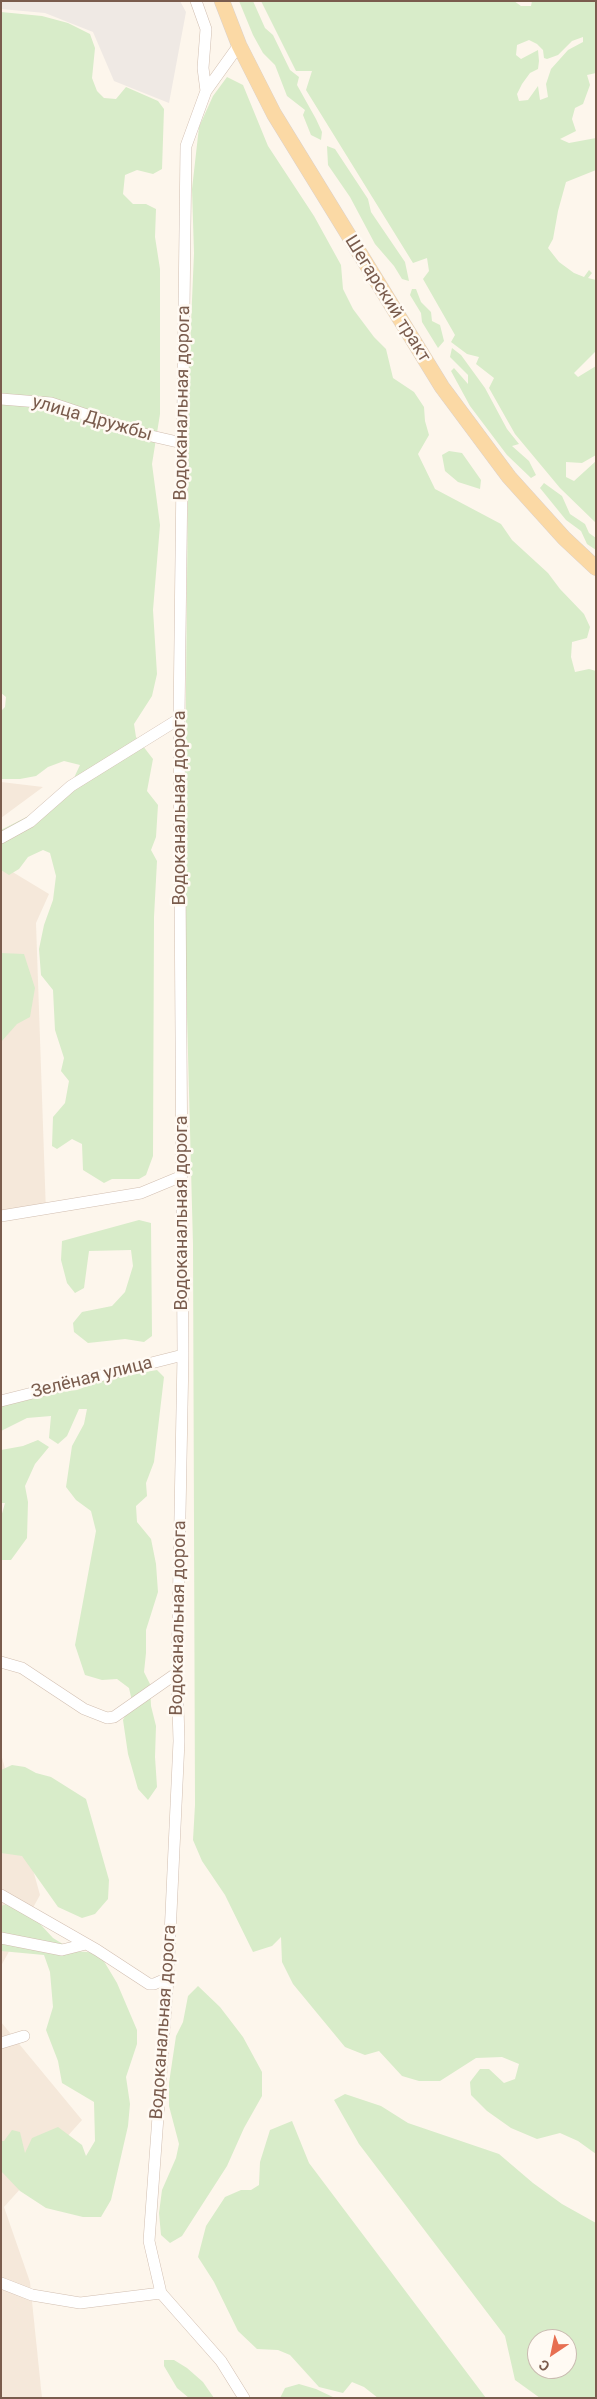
<!DOCTYPE html>
<meta charset="utf-8">
<style>
body{margin:0}
#map{position:relative;width:597px;height:2399px;overflow:hidden;background:#fdf6ec;font-family:Roboto,sans-serif}
canvas{display:block}
.frame{position:absolute;inset:0;border:2px solid #7a5c4d;pointer-events:none}
.north{position:absolute;left:527px;top:2329px;width:50px;height:50px;box-sizing:border-box;background:#fffaf3;border:1px solid #cabbb1;border-radius:50%;rotate:214deg;font-size:14px;font-weight:700;line-height:20px;text-align:center;color:#7a5c4d}
.north::after{content:'';display:block;margin:auto;width:18px;height:22px;background:#e76f51;clip-path:polygon(50% 0,100% 100%,50% 72%,0 100%)}
</style>
<div id="map">
<canvas width="597" height="2399"></canvas>
<div class="frame"></div>
<div class="north">С</div>
</div>
<script>
const context = document.querySelector('canvas').getContext('2d');
context.lineJoin = 'round';
function fill(path, color) { context.fillStyle = color; context.fill(path, 'evenodd'); }
const poly = rows => new Path2D(rows.map(r => 'M' + r).join(''));
function trace(path, color, width, dash) { context.strokeStyle = color; context.lineWidth = width; context.lineCap = dash ? 'butt' : 'round'; context.setLineDash(dash || []); context.stroke(path); }
function label(font, color, halo, rows, align = 'center') {
  context.font = font + ' Roboto,sans-serif'; context.lineWidth = 5; context.setLineDash([]); context.textBaseline = 'middle'; context.strokeStyle = halo; context.fillStyle = color; for (const [text, x, y, turn = 0] of rows) {
    context.save(); context.translate(x, y); context.rotate((+turn || 0) * Math.PI / 180); context.textAlign = isNaN(turn) ? turn : align; if (halo) context.strokeText(text, 0, 0); context.fillText(text, 0, 0); context.restore();
  }
}
const residential = poly([
 [1,782,43,787,1,818],
 [1,865,49,894,36,923,46,1213,1,1221],
 [1,1754,40,1895,1,1966],
 [1,2022,82,2120,4,2207,30,2282,42,2398,1,2398]
]);
const industrial = poly([
 [1,1,180,1,186,12,169,103,114,81,93,32,45,13,1,9]
]);
const green = poly([
 [239,1,253,1,265,28,273,35,290,70,299,77,297,85,316,119,322,132,321,140,311,135,303,115,305,110,287,96,275,65,263,53,253,35],
 [261,1,514,1,521,6,531,6,532,1,596,1,596,73,587,75,590,85,583,104,575,108,572,119,576,131,560,139,569,143,596,138,596,170,566,182,558,211,553,239,548,248,559,262,574,273,584,277,589,270,592,273,588,278,596,280,596,351,574,373,578,377,596,366,596,455,582,463,566,462,566,477,574,481,596,461,596,523,560,488,515,434,489,388,494,378,476,364,479,357,467,354,451,342,455,335,423,279,429,271,427,258,413,263,306,90,312,71,296,71],
 [583,37,583,42,568,50,551,69,546,84,548,97,540,100,538,86,528,100,519,101,517,94,522,84,530,73,538,69,539,61,538,50,521,59,516,55,517,45,529,40,537,44,543,50,544,58,547,59,558,55,572,41],
 [1,12,42,16,68,23,90,34,95,48,92,78,97,91,104,98,116,99,126,87,158,101,164,109,162,169,153,174,137,170,125,175,123,194,133,204,146,204,156,209,155,237,160,269,160,414,152,464,160,525,153,610,157,674,152,696,134,724,136,737,153,759,147,791,158,805,156,837,151,850,157,861,154,917,153,1156,146,1175,139,1179,112,1179,104,1183,83,1170,82,1144,72,1139,57,1149,52,1146,53,1117,65,1103,69,1081,61,1071,64,1058,55,1030,53,990,41,975,39,949,44,925,53,900,56,876,50,853,43,850,28,857,19,869,9,875,1,870,1,830,46,807,59,789,72,782,80,765,64,761,48,767,36,776,20,779,1,779,1,711,5,707,6,697,1,693],
 [227,77,243,85,268,146,314,216,341,265,343,289,353,309,374,337,386,349,393,378,414,392,424,407,425,421,429,435,418,454,435,489,501,524,512,540,548,573,560,589,584,614,590,627,587,638,572,642,571,657,575,672,589,669,596,671,596,2154,578,2141,560,2133,537,2139,511,2128,487,2111,471,2095,470,2082,480,2069,489,2069,504,2083,515,2079,519,2064,502,2057,476,2058,440,2081,419,2081,402,2076,379,2051,365,2055,345,2047,293,1984,282,1962,281,1937,272,1946,253,1952,225,1895,202,1861,193,1840,195,1805,193,1245,184,901,189,371,194,253,192,189,199,127,213,96],
 [327,146,335,149,368,199,371,212,405,262,409,281,402,279,394,266,375,244,350,197,328,165],
 [412,289,416,289,421,302,431,312,432,321,440,325,444,341,438,348,422,322,421,313,410,295],
 [452,348,461,355,485,388,507,429,519,444,512,446,529,461,536,475,531,478,507,455,470,406,451,371,454,368,468,384,468,375,450,357],
 [449,451,462,453,481,480,480,489,458,482,445,471,442,455],
 [544,483,562,496,570,514,585,524,589,533,596,538,596,550,587,544,581,531,566,520,540,488],
 [1,953,24,954,35,988,30,1017,17,1024,1,1042],
 [139,1220,151,1223,152,1336,144,1342,125,1339,88,1343,74,1332,73,1323,82,1312,112,1306,125,1292,133,1266,131,1250,89,1251,84,1288,75,1293,67,1283,61,1260,62,1241],
 [157,1370,164,1377,154,1462,146,1483,147,1496,136,1506,137,1522,151,1539,156,1564,158,1592,146,1630,146,1653,144,1672,150,1684,151,1706,156,1726,155,1757,157,1787,148,1800,138,1789,128,1754,123,1720,132,1701,129,1688,117,1679,102,1680,85,1675,75,1645,96,1531,91,1511,76,1500,66,1487,72,1446,84,1424,87,1409,79,1409,67,1436,58,1444,49,1438,51,1416,27,1418,1,1431,1,1406,45,1394,77,1390,106,1379],
 [38,1440,49,1447,35,1464,25,1486,28,1502,27,1538,11,1560,1,1560,1,1517,5,1503,1,1503,1,1450,23,1446],
 [12,1765,25,1767,36,1773,51,1777,86,1799,109,1880,108,1899,95,1914,82,1918,58,1907,22,1856,1,1853,1,1770],
 [7,1904,31,1914,53,1938,74,1951,99,1953,117,1983,137,2030,137,2044,126,2077,130,2104,128,2126,111,2200,101,2217,83,2217,46,2208,20,2191,1,2171,1,2141,4,2141,12,2130,20,2132,25,2153,32,2138,58,2127,82,2145,86,2156,95,2141,94,2102,62,2083,58,2061,46,2030,53,2007,50,1972,44,1955,1,1951,1,1906],
 [198,1986,220,2007,243,2037,262,2072,262,2096,244,2128,227,2166,182,2236,170,2243,161,2235,159,2213,162,2190,176,2158,179,2144,169,2106,169,2083,176,2036,183,2022,188,1996],
 [345,2094,381,2106,408,2123,499,2154,533,2183,562,2204,596,2223,596,2398,540,2398,515,2380,505,2336,359,2144,334,2100],
 [537,2339,567,2339,567,2369,537,2369],
 [292,2121,309,2163,486,2398,378,2398,364,2387,352,2382,343,2393,319,2387,290,2355,278,2350,257,2349,238,2331,214,2282,198,2257,206,2226,225,2197,241,2190,251,2190,259,2185,260,2162,270,2130],
 [164,2360,174,2360,187,2368,203,2382,214,2398,189,2398,177,2388,164,2366],
 [299,2384,316,2389,335,2398,280,2398,285,2388]
]);
const minor = poly([
 [196,1,206,29,203,68,206,91,186,146,179,719,183,1355,177,1673,179,1741,168,1978,149,2241,161,2293,221,2361,244,2398],
 [206,91,239,45],
 [1,399,51,403,147,435,182,443],
 [1,838,30,822,71,786,179,719],
 [1,1216,141,1193,182,1176],
 [1,1401,183,1355],
 [1,1662,22,1668,84,1709,107,1718,114,1717,177,1673],
 [1,1895,97,1950,149,1984,154,1984,168,1978],
 [1,1938,62,1950,86,1944],
 [1,2043,24,2036],
 [1,2283,32,2295,80,2303,161,2293]
]);
const major = poly([
 [222,1,239,45,274,114,442,387,509,477,564,538,596,568]
]);
const streetNames = [
 ["Шегарский тракт",387,299,58],
 ["Водоканальная дорога",183,403,-89],
 ["улица Дружбы",92,419,16],
 ["Водоканальная дорога",180,808,-90],
 ["Водоканальная дорога",182,1213,-90],
 ["Зелёная улица",92,1378,-14],
 ["Водоканальная дорога",179,1618,-89],
 ["Водоканальная дорога",164,2022,-86]
];
fill(residential, '#f5e8da');
fill(industrial, '#efe9e4');
fill(green, '#d8ecc9');
trace(minor, '#d1beb0', 12);
trace(major, '#dad1cd', 16);
trace(minor, '#fff', 11);
trace(major, '#fbd9a5', 15);
label('18px', '#7a5c4d', '#fffaf3', streetNames);
</script>
